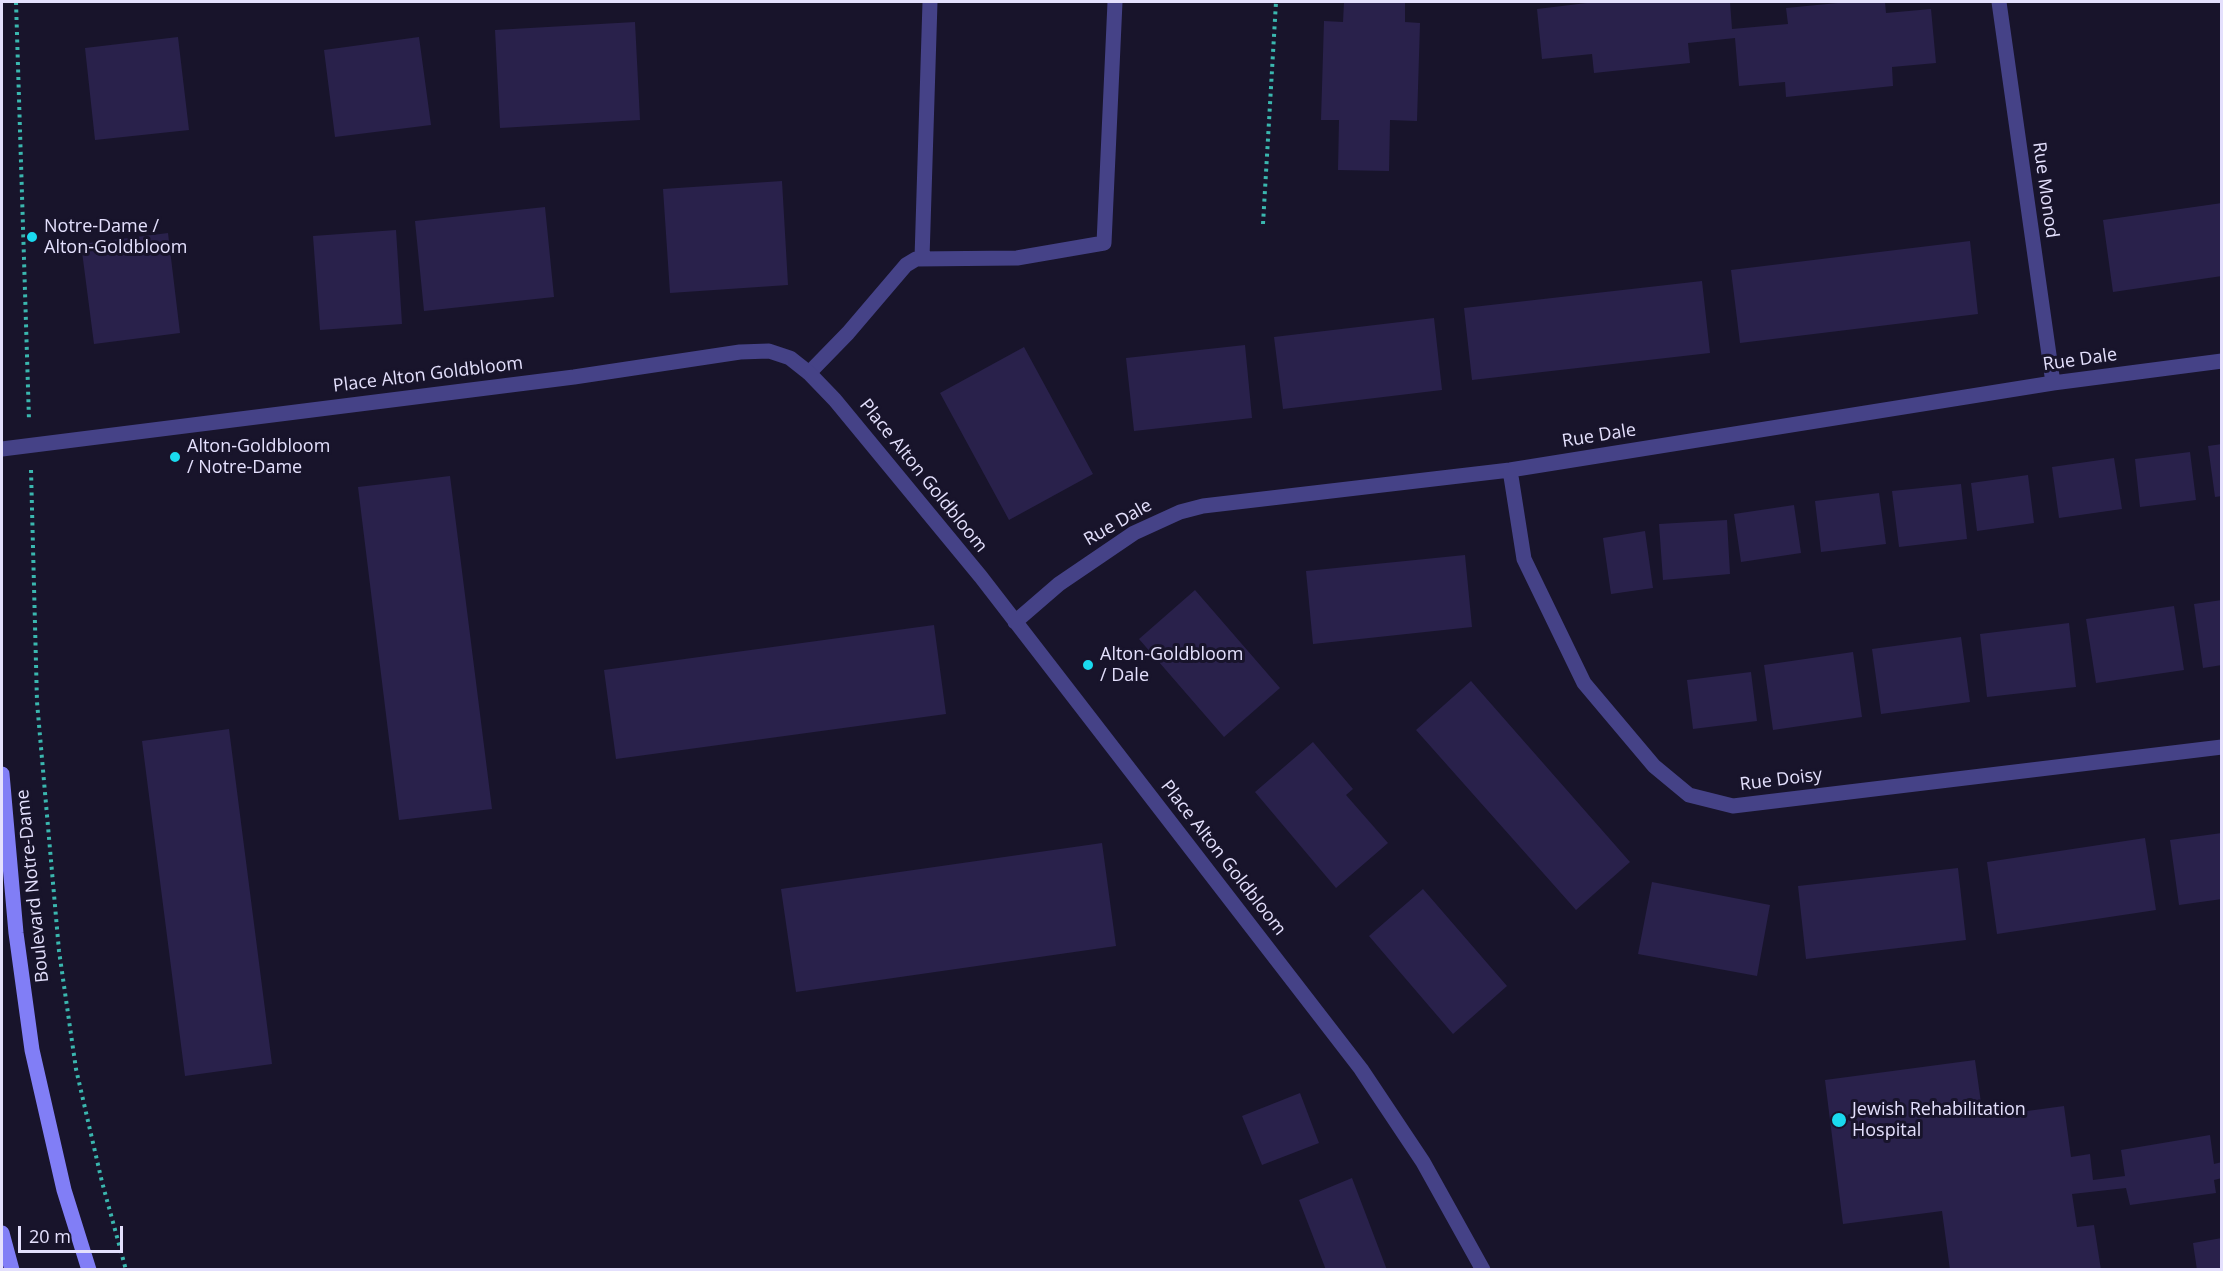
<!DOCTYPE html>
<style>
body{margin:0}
#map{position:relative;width:2223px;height:1271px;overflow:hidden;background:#18142b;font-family:"Open Sans",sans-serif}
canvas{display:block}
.frame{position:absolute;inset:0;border:3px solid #e4e0fd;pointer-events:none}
.scale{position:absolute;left:18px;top:1226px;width:105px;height:27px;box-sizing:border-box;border:3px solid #e4e0fd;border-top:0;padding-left:8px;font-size:18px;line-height:21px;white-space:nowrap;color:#e4e0fd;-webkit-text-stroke:4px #18142b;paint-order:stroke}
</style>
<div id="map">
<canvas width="2223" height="1271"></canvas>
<div class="frame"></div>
<div class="scale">20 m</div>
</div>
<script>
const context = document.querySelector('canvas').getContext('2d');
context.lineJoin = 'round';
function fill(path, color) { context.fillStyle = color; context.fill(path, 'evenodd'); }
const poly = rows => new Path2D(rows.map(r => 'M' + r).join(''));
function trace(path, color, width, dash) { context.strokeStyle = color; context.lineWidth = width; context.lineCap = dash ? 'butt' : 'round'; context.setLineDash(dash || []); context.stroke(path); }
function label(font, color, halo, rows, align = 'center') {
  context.font = font + ' "Open Sans",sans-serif'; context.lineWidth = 6; context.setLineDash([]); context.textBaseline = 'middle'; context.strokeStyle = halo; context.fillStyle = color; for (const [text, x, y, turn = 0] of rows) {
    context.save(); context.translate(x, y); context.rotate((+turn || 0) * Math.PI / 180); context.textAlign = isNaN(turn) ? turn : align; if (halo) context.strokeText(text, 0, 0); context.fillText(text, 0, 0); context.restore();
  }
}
const building = poly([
 [1344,2,1405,2,1405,22,1420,23,1417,121,1390,120,1389,171,1338,170,1339,120,1321,120,1324,21,1343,22],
 [1595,2,1730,2,1732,29,1788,24,1786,8,1848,2,1885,2,1886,13,1931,9,1936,63,1892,67,1893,86,1786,97,1785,82,1739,86,1735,38,1688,43,1690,63,1594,73,1592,54,1542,59,1537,9],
 [635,22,640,120,500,128,495,30],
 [178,37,189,130,95,140,85,48],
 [419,37,431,125,335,137,324,50],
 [782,181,788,285,670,293,663,189],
 [2222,203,2222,276,2113,292,2103,220],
 [545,207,554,297,424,311,415,221],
 [396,230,402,324,320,330,313,236],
 [168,233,180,333,94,344,81,244],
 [1970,241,1978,314,1740,343,1731,270],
 [1702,281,1710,353,1472,380,1464,308],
 [1434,318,1442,390,1283,409,1274,337],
 [1245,345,1252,418,1134,431,1126,358],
 [1024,347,1093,474,1009,520,940,393],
 [2222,444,2222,496,2215,497,2208,446],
 [2190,452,2196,500,2140,507,2135,459],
 [2114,458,2122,509,2059,518,2052,467],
 [2028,475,2034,523,1977,531,1971,483],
 [450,476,492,809,399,820,358,487],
 [1961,484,1967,539,1899,547,1892,491],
 [1879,493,1886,544,1821,552,1815,501],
 [1794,505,1801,553,1741,562,1734,514],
 [1727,520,1730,574,1663,580,1659,524],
 [1645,531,1653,588,1611,594,1603,538],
 [1465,555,1472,627,1313,644,1306,571],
 [1195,590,1280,688,1224,737,1139,639],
 [2222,600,2222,665,2203,668,2194,604],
 [2174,606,2184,670,2096,683,2086,619],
 [2069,623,2076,687,1987,697,1980,634],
 [934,625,946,714,616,759,604,670],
 [1961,637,1970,702,1881,714,1872,649],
 [1853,652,1862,717,1773,730,1764,665],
 [1751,672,1757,721,1693,729,1687,680],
 [1471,681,1630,862,1576,910,1416,730],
 [229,729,272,1064,185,1076,142,741],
 [1313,742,1353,789,1346,795,1388,843,1336,888,1255,792],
 [2222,833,2222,899,2179,905,2170,840],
 [2145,838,2156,910,1997,934,1987,862],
 [1102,843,1116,946,796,992,781,889],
 [1958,868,1966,940,1806,959,1798,886],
 [1652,882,1770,905,1757,976,1638,954],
 [1423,889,1507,986,1453,1034,1369,936],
 [1975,1060,1983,1117,2064,1106,2071,1157,2090,1154,2093,1180,2125,1176,2121,1150,2210,1135,2214,1164,2222,1162,2222,1178,2214,1180,2216,1193,2130,1205,2126,1188,2072,1194,2077,1227,2094,1225,2101,1270,1950,1270,1942,1211,1843,1224,1825,1080],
 [1300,1093,1319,1143,1262,1165,1242,1116],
 [1352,1178,1387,1270,1326,1270,1299,1200],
 [2222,1238,2222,1270,2197,1270,2193,1243]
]);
const path = poly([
 [16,2,29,420],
 [1263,224,1276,2],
 [31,470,37,702,59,951,76,1069,102,1182,126,1270]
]);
const lane = poly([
 [922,258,930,2],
 [809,373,848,333,906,265,916,259,1017,258,1104,243,1115,2]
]);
const street = poly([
 [1999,2,2053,383],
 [2,449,574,377,740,352,769,351,790,358,809,373,835,400,981,577,1361,1069,1423,1162,1483,1270],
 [1510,470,1524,559,1584,683,1654,766,1689,795,1733,806,2222,747],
 [1015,622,1059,584,1134,533,1180,512,1203,506,1510,470,2053,383,2222,361]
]);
const secondary = poly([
 [2,774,16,933,32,1050,64,1190,89,1270],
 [2,1233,12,1270]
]);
const markers = [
 [32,237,6,"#1adaef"],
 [175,457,6,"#1adaef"],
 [1088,665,6,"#1adaef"],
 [1839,1120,8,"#1adaef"]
];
const streetNames = [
 ["Rue Monod",2045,190,82],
 ["Rue Dale",2080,360,-8],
 ["Place Alton Goldbloom",428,375,-7],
 ["Rue Dale",1599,436,-9],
 ["Place Alton Goldbloom",923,476,51],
 ["Rue Dale",1118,523,-30],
 ["Rue Doisy",1781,780,-7],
 ["Place Alton Goldbloom",1223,858,52],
 ["Boulevard Notre-Dame",33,886,-96]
];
const poiNames = [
 ["Notre-Dame /",44,227],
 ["Alton-Goldbloom",44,248],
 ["Alton-Goldbloom",187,447],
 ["/ Notre-Dame",187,468],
 ["Alton-Goldbloom",1100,655],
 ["/ Dale",1100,676],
 ["Jewish Rehabilitation",1852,1110],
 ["Hospital",1852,1131]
];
fill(building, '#29214b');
trace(path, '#3ab7af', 4, [3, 4.5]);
trace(lane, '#454287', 15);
trace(street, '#454287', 15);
trace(secondary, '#817ef6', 15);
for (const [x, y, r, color] of markers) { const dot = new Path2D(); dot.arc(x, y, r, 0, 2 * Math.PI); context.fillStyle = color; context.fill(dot); trace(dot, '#18142b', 2); }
label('18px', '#e4e0fd', '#18142b', streetNames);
label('18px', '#e4e0fd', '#18142b', poiNames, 'left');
</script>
